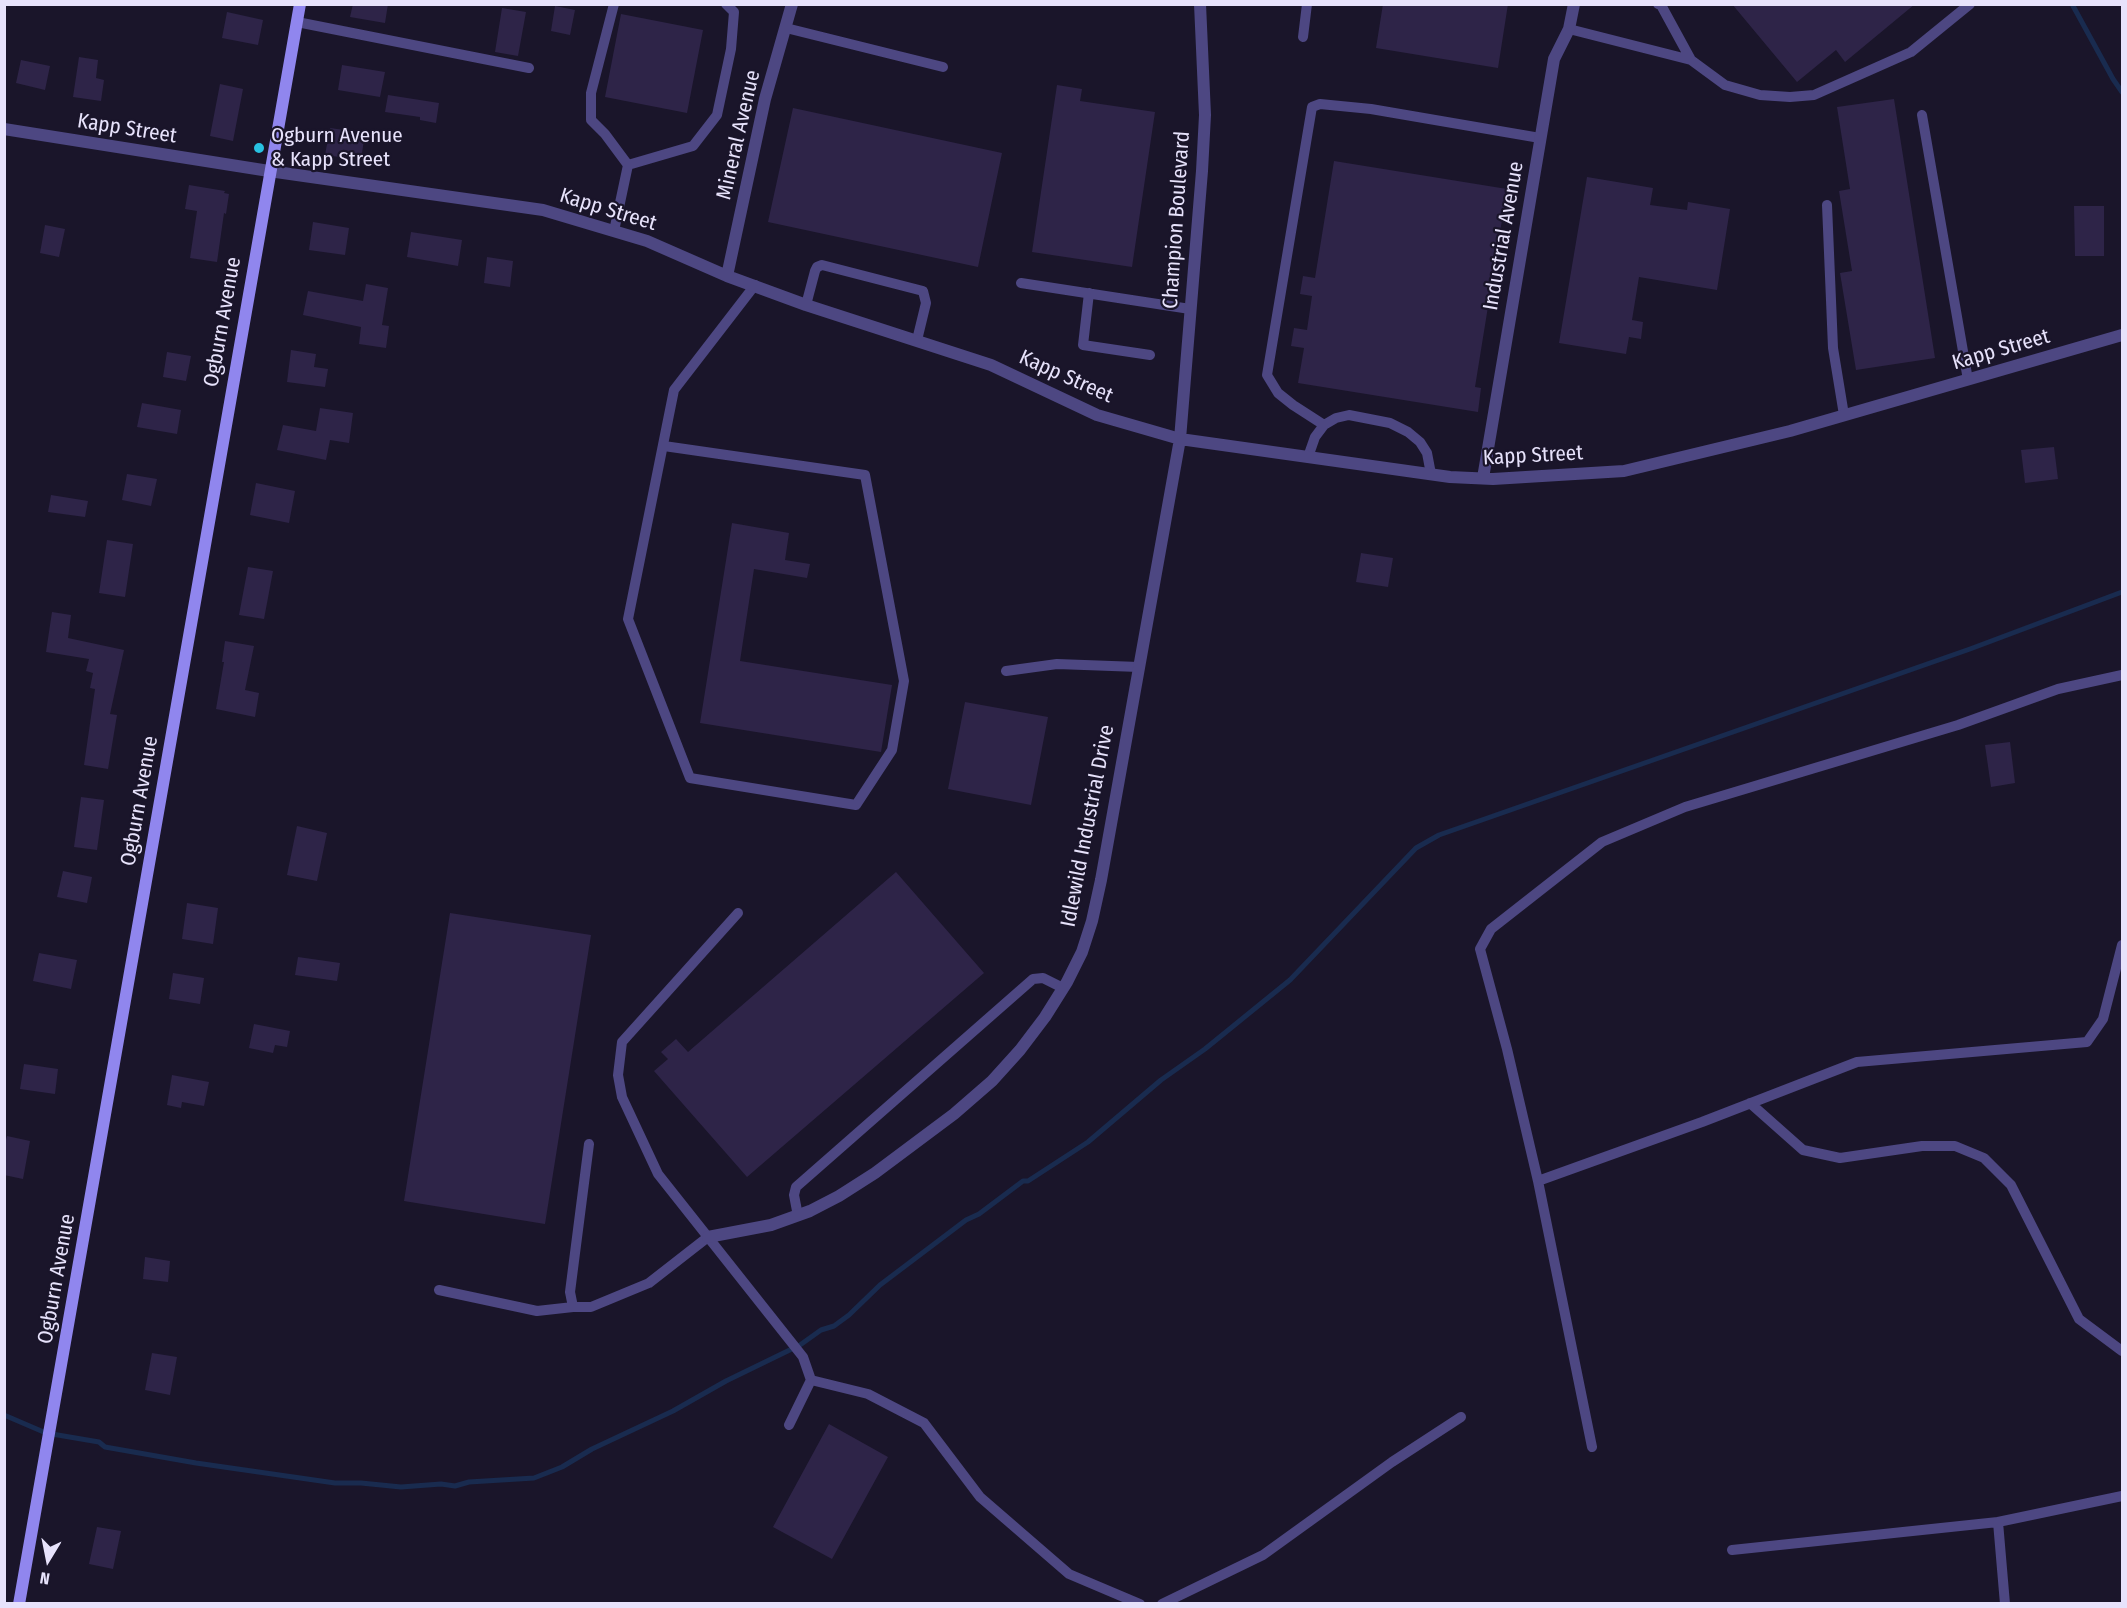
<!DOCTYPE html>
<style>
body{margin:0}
#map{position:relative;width:2127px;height:1608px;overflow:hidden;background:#1a152a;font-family:"Fira Sans Condensed",sans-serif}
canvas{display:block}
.frame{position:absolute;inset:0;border:6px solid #e7e2fb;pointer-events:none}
.north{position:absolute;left:18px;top:1530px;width:60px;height:60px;-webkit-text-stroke:4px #1a152a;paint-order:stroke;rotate:190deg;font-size:16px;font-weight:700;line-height:24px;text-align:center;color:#e7e2fb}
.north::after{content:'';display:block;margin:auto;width:21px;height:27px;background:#e7e2fb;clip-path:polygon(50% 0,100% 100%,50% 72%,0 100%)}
</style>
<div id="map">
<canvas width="2127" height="1608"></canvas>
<div class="frame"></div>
<div class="north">N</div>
</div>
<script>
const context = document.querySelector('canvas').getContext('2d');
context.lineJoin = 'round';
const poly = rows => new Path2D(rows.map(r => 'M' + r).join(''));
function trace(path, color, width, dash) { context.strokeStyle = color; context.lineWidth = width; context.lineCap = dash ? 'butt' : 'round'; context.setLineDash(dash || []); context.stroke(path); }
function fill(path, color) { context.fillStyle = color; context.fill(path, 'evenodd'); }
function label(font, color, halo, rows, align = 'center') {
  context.font = font + ' "Fira Sans Condensed",sans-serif'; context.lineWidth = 4.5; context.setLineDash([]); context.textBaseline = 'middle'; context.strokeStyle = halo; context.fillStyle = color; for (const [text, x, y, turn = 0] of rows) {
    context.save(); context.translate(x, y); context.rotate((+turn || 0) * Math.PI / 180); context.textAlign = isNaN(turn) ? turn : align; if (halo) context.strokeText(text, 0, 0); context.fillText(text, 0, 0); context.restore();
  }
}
const stream = poly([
 [2072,4,2113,79,2122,92],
 [4,1415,46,1433,99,1442,105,1447,196,1463,335,1483,361,1483,401,1487,441,1484,455,1486,469,1482,534,1478,562,1467,592,1449,673,1411,726,1381,800,1345,821,1330,834,1326,849,1315,880,1285,966,1220,979,1214,1023,1181,1028,1181,1088,1142,1161,1080,1205,1049,1290,980,1416,848,1439,835,1970,649,2122,592]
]);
const building = poly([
 [353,4,388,4,385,23,350,17],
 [1383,4,1508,4,1498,68,1376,48],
 [1732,4,1915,4,1845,62,1836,50,1797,82],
 [555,6,575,10,570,35,551,31],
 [502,8,526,12,518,56,495,52],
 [227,12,263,20,258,45,222,38],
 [621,14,703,30,687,113,605,97],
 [79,57,98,60,96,78,104,80,101,101,73,97],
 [21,60,50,66,45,90,16,83],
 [342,65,385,72,380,97,338,90],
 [220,84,243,89,233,141,210,136],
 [1057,85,1082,89,1080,101,1155,112,1132,267,1032,252],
 [388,95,439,103,436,123,420,120,420,117,385,112],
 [1894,99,1935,358,1856,370,1840,273,1852,271,1839,191,1850,189,1837,107],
 [793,108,1002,153,978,267,768,222],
 [330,128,365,133,361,160,325,155],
 [1334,161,1507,189,1475,387,1481,388,1478,412,1298,383,1304,348,1291,346,1294,328,1307,330,1312,296,1300,294,1303,276,1315,278],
 [1587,177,1653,188,1650,205,1687,210,1688,202,1730,209,1717,290,1639,277,1632,320,1643,322,1641,339,1629,337,1626,354,1559,343],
 [189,185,225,191,224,193,229,194,226,214,224,213,217,262,190,258,197,211,185,209],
 [2074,206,2104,206,2104,256,2075,256],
 [313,222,349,228,345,255,309,250],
 [45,225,65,229,59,257,40,253],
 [411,232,462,240,458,266,407,257],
 [487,257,513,261,510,287,484,283],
 [366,284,388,288,382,325,389,326,386,348,359,344,361,327,303,315,308,291,363,301],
 [291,350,316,354,314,367,328,369,325,387,287,382],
 [167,352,191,356,186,381,163,377],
 [142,403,181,410,177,434,137,427],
 [320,408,353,413,349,443,330,440,326,460,277,450,283,425,316,431],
 [2054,447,2058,479,2025,483,2021,450],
 [127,474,157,479,151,506,122,500],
 [256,483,295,491,289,523,250,515],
 [51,495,88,501,85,517,48,512],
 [732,523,789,533,785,560,810,564,807,578,754,569,740,661,892,685,881,752,700,723],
 [107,540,133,544,125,597,99,593],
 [1361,553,1393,558,1388,587,1356,582],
 [248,567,273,571,264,619,239,615],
 [52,612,71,615,68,638,124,650,110,714,117,715,108,769,84,765,95,689,90,688,93,673,86,671,89,659,46,652],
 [225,641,254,646,245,690,259,693,255,717,216,709,224,662,222,662],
 [965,702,1048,717,1031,805,948,789],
 [2010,742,2015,783,1991,787,1985,745],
 [81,797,104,800,97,850,74,847],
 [297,826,327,833,317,881,287,875],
 [63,871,92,877,87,903,57,897],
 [896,872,984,973,747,1177,654,1071,668,1059,661,1052,676,1039,688,1052],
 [187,903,218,908,213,944,182,939],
 [450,913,591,935,545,1224,404,1201],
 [39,953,77,960,71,989,33,981],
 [298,957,340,963,337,981,295,975],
 [173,973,204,978,200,1004,169,999],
 [254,1024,290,1031,287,1047,275,1045,273,1053,249,1048],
 [24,1064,58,1069,55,1094,20,1089],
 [172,1075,209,1082,204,1106,182,1102,181,1108,167,1105],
 [7,1136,30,1141,23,1179,4,1175,4,1147],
 [145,1257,170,1261,168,1282,143,1279],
 [152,1353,177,1357,170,1395,145,1390],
 [829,1424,888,1457,832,1559,773,1527],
 [97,1527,121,1531,113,1569,89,1564]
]);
const lane = poly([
 [297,22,529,68],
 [786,28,943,67],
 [1569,29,1691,60,1661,5,1658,4],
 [1303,37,1307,4],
 [1691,60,1725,85,1760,95,1790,97,1814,95,1911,52,1970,4],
 [1922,115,1968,380],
 [628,165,693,146,717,115,731,49,734,12,726,4],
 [1827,205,1833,348,1844,415],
 [614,231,628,165,605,134,591,120,591,93,614,4],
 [1021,283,1190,309],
 [1089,293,1083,345,1150,355],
 [806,305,815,271,817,267,822,265,923,291,926,303,917,340],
 [1324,425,1293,405,1278,393,1267,375,1312,107,1320,104,1371,109,1540,138],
 [664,446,865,475,904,681,892,750,856,805,690,778,628,619,674,390,755,285],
 [1308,457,1315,437,1324,425,1336,418,1349,415,1390,423,1408,432,1420,442,1427,453,1431,474],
 [1006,671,1057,664,1139,667],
 [2122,675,2058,689,1958,725,1685,807,1602,842,1491,929,1480,949,1507,1049,1538,1181,1702,1122,1857,1062,2087,1042,2103,1019,2122,945],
 [738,913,622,1042,618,1075,622,1097,658,1174,803,1357,811,1380,789,1425],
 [1750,1103,1803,1150,1840,1158,1922,1146,1955,1146,1984,1158,2011,1185,2079,1319,2122,1351],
 [589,1144,570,1292,573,1307,591,1307,649,1283,708,1237],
 [1538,1181,1592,1447],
 [798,1216,794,1195,796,1187,1033,979,1043,978,1063,988],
 [439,1290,537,1311,573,1307],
 [811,1380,868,1394,924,1423,980,1497,1069,1574,1140,1604],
 [1732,1550,1998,1522],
 [1162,1604,1263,1555,1392,1462,1461,1417],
 [2005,1604,1998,1522,2122,1496]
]);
const street = poly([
 [4,129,269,171,543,210,647,241,727,276,806,305,991,365,1097,415,1180,439,1450,477,1493,479,1624,471,1790,431,2122,335],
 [727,276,765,99,792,4],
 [1483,478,1554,59,1569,29,1574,4],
 [708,1237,771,1225,810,1211,839,1196,875,1173,954,1114,992,1081,1020,1050,1045,1017,1067,982,1082,952,1092,921,1101,880,1180,439,1202,171,1205,115,1200,4]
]);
const secondary = poly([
 [19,1604,300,4]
]);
const markers = [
 [259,148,6,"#28c1e1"]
];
const streetNames = [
 ["Kapp Street",127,129,9],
 ["Mineral Avenue",739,135,-77],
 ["Kapp Street",608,210,17],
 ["Champion Boulevard",1177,220,-86],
 ["Industrial Avenue",1504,236,-80],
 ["Ogburn Avenue",223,322,-80],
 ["Kapp Street",2001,350,-16],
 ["Kapp Street",1066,377,24],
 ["Kapp Street",1533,456,-3],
 ["Ogburn Avenue",140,801,-80],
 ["Idlewild Industrial Drive",1088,826,-79],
 ["Ogburn Avenue",57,1279,-80]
];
const poiNames = [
 ["Ogburn Avenue",271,136],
 ["& Kapp Street",271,160]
];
trace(stream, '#192b4f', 5);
fill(building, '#2e2448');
trace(lane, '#4d4782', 10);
trace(street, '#4d4782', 12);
trace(secondary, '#9086ee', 12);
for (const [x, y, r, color] of markers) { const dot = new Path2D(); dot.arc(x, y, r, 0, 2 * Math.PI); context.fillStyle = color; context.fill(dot); trace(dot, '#1a152a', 2); }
label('21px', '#e7e2fb', '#1a152a', streetNames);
label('21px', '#e7e2fb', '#1a152a', poiNames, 'left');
</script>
